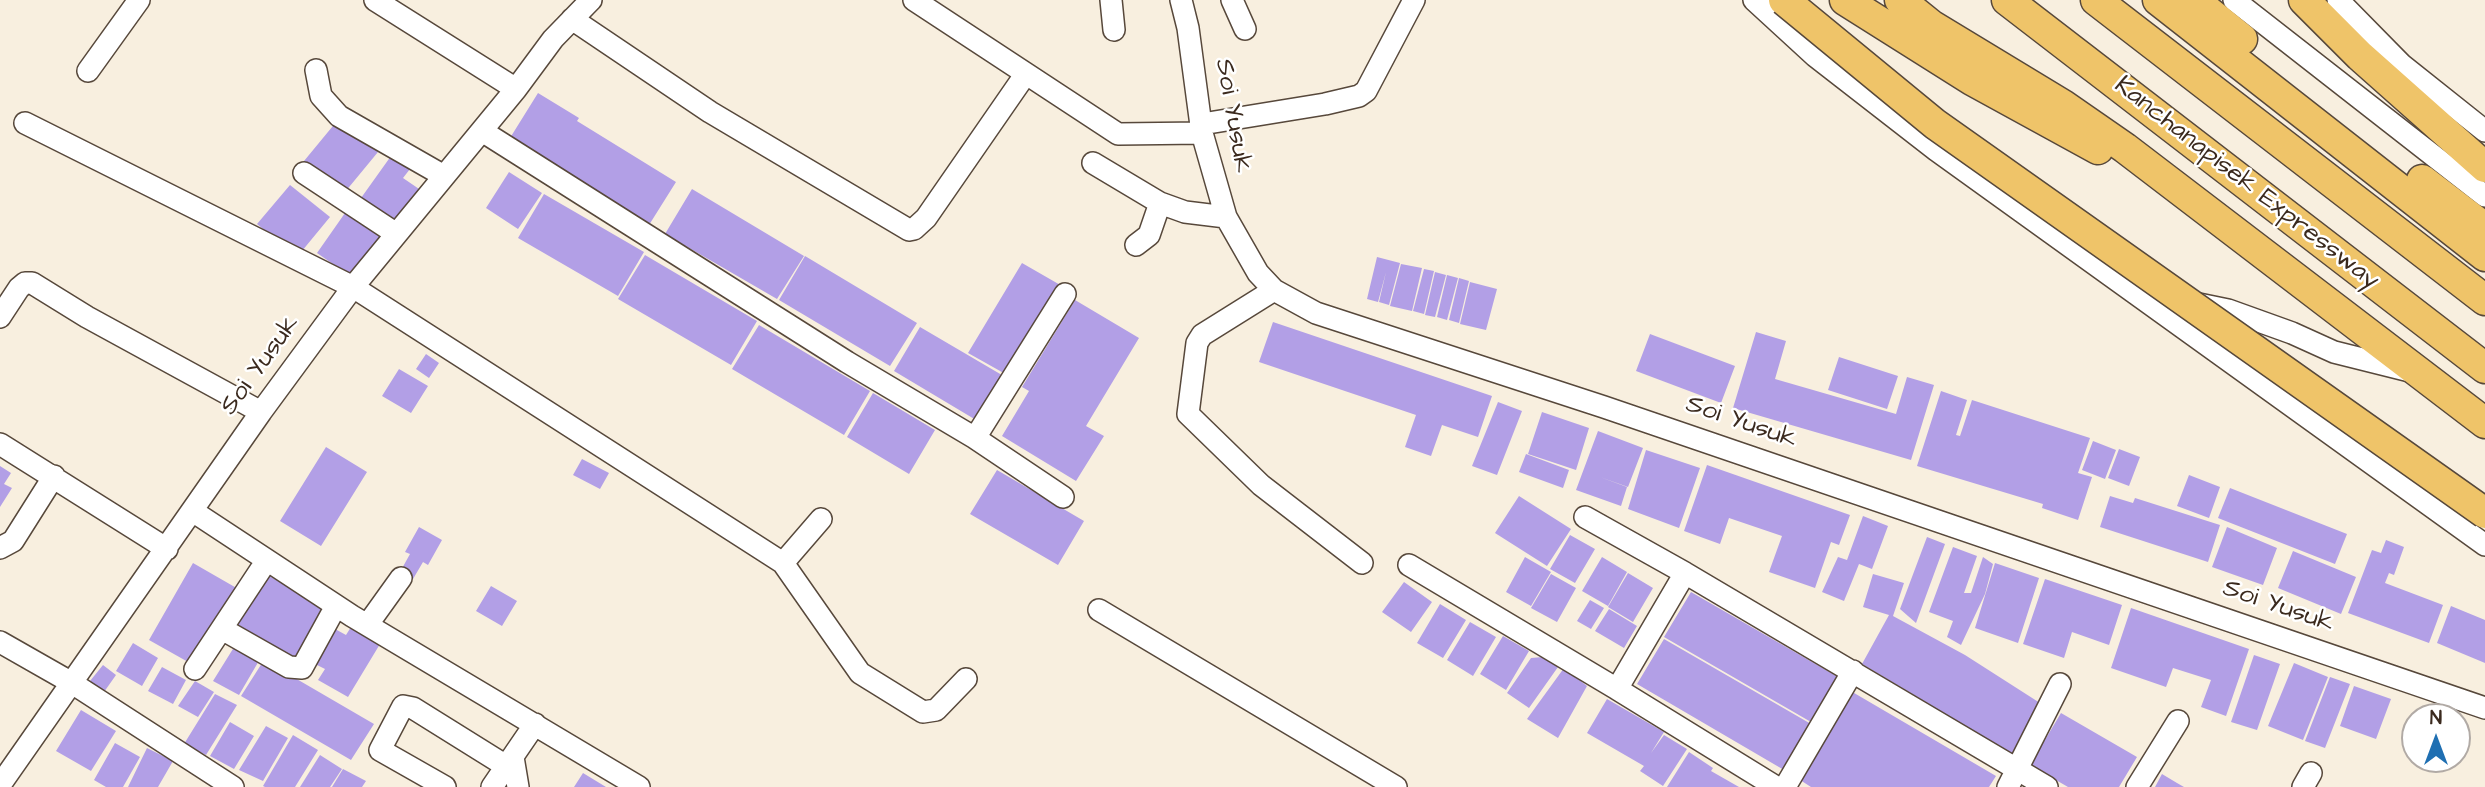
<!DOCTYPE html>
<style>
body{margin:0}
#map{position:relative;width:2485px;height:787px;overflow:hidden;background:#f8efdf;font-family:"Architects Daughter",sans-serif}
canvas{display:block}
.north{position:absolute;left:2401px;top:703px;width:70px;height:70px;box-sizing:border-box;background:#fff;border:2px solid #b1aaa5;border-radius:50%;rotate:0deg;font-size:19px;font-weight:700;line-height:28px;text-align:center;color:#3b2a1e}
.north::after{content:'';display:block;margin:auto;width:24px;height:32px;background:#1f6fb2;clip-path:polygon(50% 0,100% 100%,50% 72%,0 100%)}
</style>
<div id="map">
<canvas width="2485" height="787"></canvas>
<div class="north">N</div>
</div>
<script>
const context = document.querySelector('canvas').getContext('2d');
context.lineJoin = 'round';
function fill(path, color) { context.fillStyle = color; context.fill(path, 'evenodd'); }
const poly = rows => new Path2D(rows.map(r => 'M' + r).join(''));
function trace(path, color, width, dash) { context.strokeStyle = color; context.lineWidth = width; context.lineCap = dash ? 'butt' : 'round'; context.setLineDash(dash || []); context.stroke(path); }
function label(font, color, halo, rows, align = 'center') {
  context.font = font + ' "Architects Daughter",sans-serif'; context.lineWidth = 5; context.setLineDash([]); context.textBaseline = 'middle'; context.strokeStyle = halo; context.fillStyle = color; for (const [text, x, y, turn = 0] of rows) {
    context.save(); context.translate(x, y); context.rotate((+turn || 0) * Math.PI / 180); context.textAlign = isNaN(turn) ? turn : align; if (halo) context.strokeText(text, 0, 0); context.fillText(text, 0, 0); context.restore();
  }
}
const building = poly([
 [538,93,579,118,577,121,676,182,649,225,510,138],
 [337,121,378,152,345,192,304,161],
 [391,156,410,169,403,178,422,191,398,225,361,198],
 [509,172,542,193,518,229,486,208],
 [290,185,330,217,297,257,257,224],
 [692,189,804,256,777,299,665,234],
 [544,194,644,252,618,296,518,238],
 [345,213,382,238,353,278,317,253],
 [645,255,757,321,731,365,618,299],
 [805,256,917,323,890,366,779,300],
 [1377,257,1400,263,1389,305,1379,302,1386,272,1378,302,1367,299],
 [1022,263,1062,286,1009,376,968,353],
 [1401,264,1422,268,1412,311,1390,306],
 [1424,269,1434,271,1424,314,1413,311],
 [1435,272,1446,275,1435,317,1425,315],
 [1447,275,1458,278,1447,320,1437,317],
 [1459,278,1469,281,1459,323,1449,320],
 [1470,282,1497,289,1486,330,1460,324],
 [1075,300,1139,338,1086,426,1104,436,1076,481,1002,436,1029,391,1022,387],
 [1273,322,1492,396,1478,437,1442,425,1431,456,1405,447,1416,415,1259,362],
 [759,325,870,391,844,435,732,369],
 [920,327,1007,378,981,423,894,371],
 [1756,332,1786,341,1775,379,1896,414,1907,377,1934,385,1911,460,1733,408],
 [1650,334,1735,366,1721,403,1636,371],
 [426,354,439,363,429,378,416,369],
 [1839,357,1898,376,1887,409,1828,390],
 [399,369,428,386,411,413,382,396],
 [1941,391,1967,400,1956,435,1960,436,1972,400,2090,438,2078,473,2092,477,2078,520,2042,508,2043,504,1917,466],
 [873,393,935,430,909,474,847,437],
 [1498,402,1522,411,1497,475,1472,466],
 [1542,412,1589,428,1576,470,1528,454],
 [1598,431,1643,448,1628,487,1600,477,1627,487,1621,506,1576,490],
 [2093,441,2116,450,2105,479,2082,470],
 [326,447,367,472,321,546,280,521],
 [2119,449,2140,457,2129,486,2108,478],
 [1646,450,1700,468,1679,528,1628,509],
 [1526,454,1569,470,1563,488,1519,472],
 [582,459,609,473,600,489,573,475],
 [1707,465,1850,515,1839,545,1831,542,1815,588,1769,572,1782,536,1729,518,1720,544,1684,531],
 [0,466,11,473,4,484,12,488,0,507],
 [997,470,1084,521,1058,565,970,514],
 [2189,475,2220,487,2209,518,2177,506],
 [2230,488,2347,534,2335,564,2218,518],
 [1519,496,1571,529,1547,566,1495,533],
 [2110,496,2133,503,2135,498,2220,525,2208,562,2100,527],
 [1863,516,1888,526,1872,569,1859,564,1844,601,1822,592,1838,557,1847,560],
 [419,527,442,540,428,565,423,562,413,579,400,572,410,554,405,552],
 [2227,527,2277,548,2263,585,2212,567],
 [1570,535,1595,549,1575,583,1550,569],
 [1927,537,1945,544,1916,623,1900,609],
 [2386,540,2404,547,2394,575,2389,573,2385,583,2443,605,2429,643,2348,613,2372,550,2381,553],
 [1953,547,1977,556,1964,593,1971,593,1983,557,1993,564,1985,594,1961,645,1947,637,1953,621,1929,612],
 [2293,551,2356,577,2341,614,2278,588],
 [1525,557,1551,572,1531,606,1506,592],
 [1602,557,1627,572,1608,606,1582,591],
 [193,563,240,590,197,667,149,640],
 [1995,563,2039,578,2018,643,1975,628],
 [264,573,337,615,305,669,232,626],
 [1628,573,1653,588,1633,622,1608,607],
 [1551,574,1576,588,1557,622,1531,608],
 [1873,574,1904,583,1893,616,1965,655,2040,703,2013,754,1862,664,1889,615,1863,607],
 [2045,579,2122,605,2109,645,2072,632,2064,658,2023,644],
 [1404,582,1432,602,1411,632,1382,612],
 [491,586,517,601,502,626,476,611],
 [1691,592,1838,677,1811,722,1664,637],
 [1590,600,1604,608,1591,629,1577,621],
 [1440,604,1466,620,1443,658,1417,643],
 [2451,606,2485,620,2485,663,2437,643],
 [2131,608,2249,649,2226,716,2201,707,2211,680,2173,668,2166,687,2111,668],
 [1609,609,1637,626,1624,648,1595,631],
 [1470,622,1496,637,1473,676,1447,660],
 [351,627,380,644,348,697,318,680,325,669,315,664,335,629,346,635],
 [1503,636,1529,651,1506,690,1480,674],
 [1664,639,1811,724,1784,770,1637,684],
 [133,643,158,658,142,686,116,671],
 [236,644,260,659,239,695,213,681],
 [2254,655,2280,664,2257,730,2231,722],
 [1543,657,1558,667,1529,708,1507,693,1531,658],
 [264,660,374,724,351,760,241,696],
 [2294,663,2328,677,2303,740,2268,726],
 [103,665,116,675,104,692,90,681],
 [162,667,186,680,173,704,148,691],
 [1564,668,1587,686,1558,738,1527,719],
 [2330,677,2350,684,2325,748,2305,741],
 [195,681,214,692,198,717,178,706],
 [2354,686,2391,699,2376,739,2340,726],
 [1849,690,1996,776,1989,787,1811,787,1797,778],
 [215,694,237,705,206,755,184,744],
 [1607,699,1664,732,1651,753,1664,735,1687,749,1663,786,1640,771,1644,766,1587,733],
 [81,710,116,731,91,771,56,751],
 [2061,713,2137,757,2119,787,2068,787,2030,765],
 [230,722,254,736,234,769,210,756],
 [266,726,288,738,263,781,239,770],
 [293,735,318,750,295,787,265,787,263,786],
 [115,743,140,757,123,787,106,787,94,780],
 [147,748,173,761,158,787,128,787],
 [1689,752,1713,768,1711,771,1739,787,1667,787],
 [320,755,342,769,330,787,300,787],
 [343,769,366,781,362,787,332,787],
 [583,773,606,787,574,787],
 [2162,774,2177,783,2184,787,2155,787]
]);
const minor = poly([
 [375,0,516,89],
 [914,0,1118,134,1202,133],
 [1111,0,1114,30],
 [1181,0,1188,28,1202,133,1226,217,1258,273,1274,290,1316,313,1604,407,2485,708],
 [1232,0,1245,29],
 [1754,0,1815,56,1936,150,2485,545],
 [2234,0,2485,196],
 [2338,0,2402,65,2485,131],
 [572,19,710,112,909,230,914,229,926,218,1025,75],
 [316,70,321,96,339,116,444,176],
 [88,71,139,0],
 [25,123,353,287,783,563],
 [1202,124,1325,104,1359,96,1366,91,1414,0],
 [482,131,847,362,975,438,1063,497],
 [1093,163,1160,203,1185,212,1226,217],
 [304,173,395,233],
 [1136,245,1149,235,1160,203],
 [1274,290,1202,335,1197,343,1188,414,1261,485,1362,563],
 [2194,303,2228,310,2292,333,2334,352,2410,371],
 [0,317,19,288,25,283,32,283,87,317,261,412],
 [975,438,1065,294],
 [0,444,167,549],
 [194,512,352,616,639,787],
 [1585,517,1685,573,2047,787],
 [821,519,783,563,860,673,923,712,936,710,966,679],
 [0,548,13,541,54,476],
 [1409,565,1617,689],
 [1685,573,1617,689,1776,787],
 [1099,610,1396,787],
 [368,624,401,578],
 [222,629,289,667,302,668,336,606],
 [0,642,72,683,233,787],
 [195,669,267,560],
 [513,757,518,787],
 [0,785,261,412,353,287,516,89,553,39,591,0],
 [445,787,380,750,403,706,413,708,506,766],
 [492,787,535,724],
 [1785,787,1853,671],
 [2008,787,2060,684],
 [2137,787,2178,721],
 [2303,787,2311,773]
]);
const highway = poly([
 [1845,0,1972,80,2098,149],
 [1900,0,1931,25,2063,105,2125,148,2485,423],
 [2007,0,2485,368],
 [2096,0,2485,300],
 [2158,0,2485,256],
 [2194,0,2242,39],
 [2304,0,2360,56,2485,167],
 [2422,180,2485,228]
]);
const highwayBridge = poly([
 [1784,0,1935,124,2485,513]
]);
const streetNames = [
 ["Soi Yusuk",1232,116,80],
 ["Kanchanapisek Expressway",2246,184,38],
 ["Soi Yusuk",261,366,-54],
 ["Soi Yusuk",1741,423,19],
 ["Soi Yusuk",2278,607,19]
];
fill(building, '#b29fe6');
trace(minor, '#57483b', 24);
trace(highway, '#57483b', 33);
trace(minor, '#fff', 21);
trace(highway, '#efc469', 30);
trace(highwayBridge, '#57483b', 33, []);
trace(highwayBridge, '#efc469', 30);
label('26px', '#3b2a1e', '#fff', streetNames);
</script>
